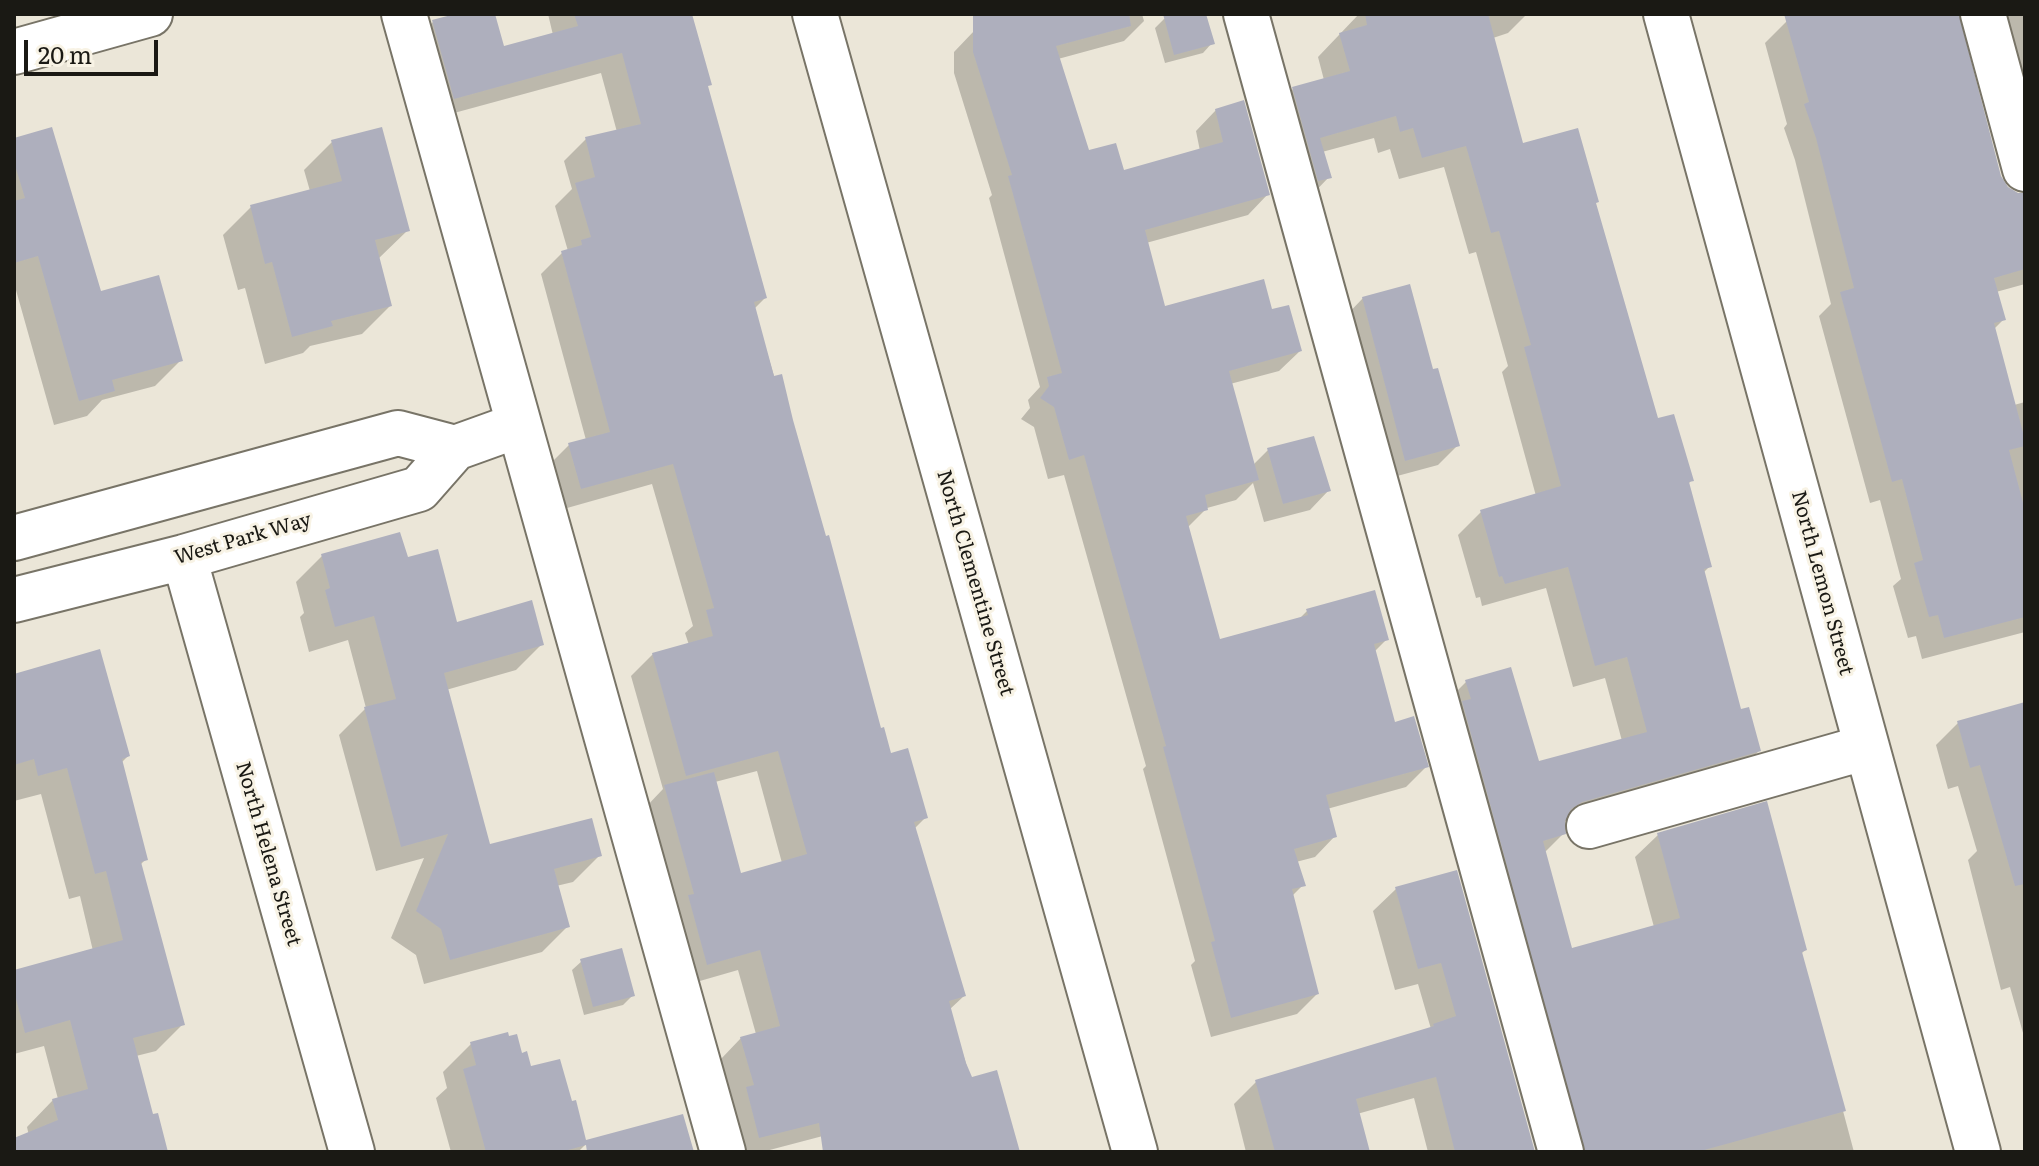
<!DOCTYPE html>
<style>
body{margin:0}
#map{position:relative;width:2039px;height:1166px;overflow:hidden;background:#ebe6d8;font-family:Literata,serif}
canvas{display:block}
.frame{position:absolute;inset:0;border:16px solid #1a1914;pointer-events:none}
.scale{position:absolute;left:24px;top:40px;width:134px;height:36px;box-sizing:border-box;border:4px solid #1a1914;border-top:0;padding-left:10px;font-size:24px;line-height:28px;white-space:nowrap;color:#1a1914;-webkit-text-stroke:6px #f8f3e5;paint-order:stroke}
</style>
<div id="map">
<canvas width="2039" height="1166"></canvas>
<div class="frame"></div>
<div class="scale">20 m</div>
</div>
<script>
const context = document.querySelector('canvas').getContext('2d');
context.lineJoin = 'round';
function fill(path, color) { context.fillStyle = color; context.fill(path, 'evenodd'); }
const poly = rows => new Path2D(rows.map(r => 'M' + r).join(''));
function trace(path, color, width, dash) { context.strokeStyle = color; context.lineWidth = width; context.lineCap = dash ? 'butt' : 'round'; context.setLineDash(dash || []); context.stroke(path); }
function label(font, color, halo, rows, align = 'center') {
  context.font = font + ' Literata,serif'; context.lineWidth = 6; context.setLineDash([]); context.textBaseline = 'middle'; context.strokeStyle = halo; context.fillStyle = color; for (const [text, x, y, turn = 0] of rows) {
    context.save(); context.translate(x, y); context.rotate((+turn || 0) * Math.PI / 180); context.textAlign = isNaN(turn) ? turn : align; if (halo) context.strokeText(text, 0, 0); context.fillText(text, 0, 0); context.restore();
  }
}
const shadow = poly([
 [463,14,493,14,502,49,553,35,548,14,690,14,706,87,765,298,754,309,880,730,890,755,925,818,914,829,964,996,949,1010,971,1079,1019,1152,843,1152,838,1132,762,1152,736,1152,720,1060,741,1038,756,1034,738,970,686,985,644,809,663,789,631,676,653,654,689,645,685,633,693,626,652,484,560,510,548,466,569,445,586,440,541,274,562,253,568,251,555,206,572,189,564,161,586,139,617,132,601,73,432,119,411,44,433,22],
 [757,771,782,863,740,875,715,782],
 [1038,14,1142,14,1144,21,1124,41,1058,59,1087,153,1122,172,1200,151,1196,131,1216,110,1268,194,1248,215,1146,243,1164,308,1271,312,1300,351,1279,371,1230,384,1253,465,1268,450,1329,490,1310,510,1264,522,1253,483,1236,500,1207,508,1187,528,1219,641,1298,620,1307,611,1387,639,1374,652,1394,725,1426,767,1406,787,1327,809,1335,836,1315,857,1296,862,1303,885,1291,897,1317,994,1297,1014,1211,1037,1191,965,1195,961,1143,769,1146,766,1064,475,1048,479,1034,427,1021,419,1030,408,1028,400,1040,387,989,198,992,195,954,73,954,52,974,31],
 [1182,14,1204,14,1212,43,1203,53,1165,63,1155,28,1164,19],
 [1359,14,1527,14,1508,33,1493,38,1522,145,1594,204,1656,420,1691,481,1688,484,1709,567,1703,573,1740,712,1759,751,1736,773,1563,822,1564,833,1544,853,1570,950,1654,927,1635,857,1658,835,1805,950,1801,954,1854,1152,1559,1152,1444,704,1466,682,1538,764,1622,741,1605,678,1573,687,1546,588,1482,606,1480,597,1476,598,1458,535,1481,512,1536,496,1502,372,1508,366,1476,252,1469,254,1444,167,1399,179,1390,149,1378,153,1374,138,1322,152,1329,177,1307,200,1271,111,1293,89,1324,80,1318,57],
 [1817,14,1957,14,1999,176,2007,189,2019,195,2025,195,2025,284,1996,292,2004,319,1993,330,2014,405,2025,402,2025,503,2021,504,2025,518,2025,632,1922,659,1916,636,1908,638,1893,586,1901,579,1880,500,1870,503,1819,316,1831,304,1795,160,1784,128,1787,124,1765,43,1787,21],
 [1972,14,2025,14,2025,174],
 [14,140,99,294,181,360,155,386,102,400,87,416,54,425,14,283],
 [332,142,408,230,378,259,390,306,362,334,310,346,303,353,265,364,245,288,238,290,223,235,251,207,310,191,304,170],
 [1363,298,1432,371,1457,446,1438,465,1386,479,1344,318],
 [322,556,406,560,456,624,542,644,516,670,446,690,488,847,599,856,573,882,556,886,568,926,542,952,424,984,416,955,391,938,424,858,376,871,339,735,366,708,348,640,309,652,300,617,304,613,296,582],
 [14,676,128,756,121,763,145,860,140,865,183,1024,156,1051,136,1056,152,1117,166,1152,14,1152,29,1136,27,1127,53,1100,58,1099,44,1046,14,1054,14,974,93,951,80,896,69,899,41,794,14,801],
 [2025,704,2025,1040,2010,987,2001,990,1968,860,1977,851,1958,786,1948,789,1936,745,1958,723],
 [1456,873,1533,1152,1428,1152,1414,1098,1357,1114,1367,1152,1246,1152,1234,1104,1256,1082,1431,1029,1418,984,1395,990,1373,911,1396,889],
 [582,961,632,996,623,1005,584,1015,572,970],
 [471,1044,520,1055,586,1144,578,1152,451,1152,436,1098,447,1088,443,1072]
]);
const building = poly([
 [455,14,495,14,504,46,578,26,574,14,692,14,712,85,708,86,767,298,754,302,774,376,782,374,793,420,826,536,829,535,881,728,884,727,891,753,908,748,928,818,914,822,966,996,949,1001,966,1063,972,1077,997,1070,1020,1152,823,1152,819,1123,759,1138,746,1087,754,1085,740,1037,780,1026,760,950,707,965,688,895,694,894,664,785,714,772,741,873,807,854,778,751,686,776,652,653,713,636,706,610,714,608,673,464,581,489,568,443,610,432,561,251,582,245,581,240,591,237,575,183,595,177,585,137,641,124,622,53,454,99,432,20],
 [973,14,1129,14,1131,26,1056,46,1089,150,1116,143,1124,170,1223,142,1215,109,1244,100,1270,195,1145,230,1165,306,1264,279,1272,309,1289,305,1302,351,1229,371,1259,480,1205,495,1208,510,1186,516,1220,639,1308,615,1306,609,1375,590,1389,640,1374,644,1395,722,1414,716,1429,767,1326,795,1337,837,1294,849,1306,886,1292,889,1319,994,1231,1018,1211,942,1215,941,1163,747,1166,746,1084,455,1069,460,1054,407,1040,398,1049,386,1047,377,1062,373,1008,176,1012,175,973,52],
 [1163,14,1206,14,1215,44,1174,55],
 [1365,14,1488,14,1523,143,1578,128,1599,202,1596,203,1658,418,1674,414,1694,481,1689,482,1712,567,1704,569,1741,709,1749,707,1761,751,1582,802,1571,809,1565,821,1566,834,1543,841,1572,948,1680,918,1657,833,1767,801,1807,950,1802,952,1846,1111,1697,1152,1585,1152,1462,701,1471,699,1465,680,1511,667,1539,761,1647,732,1627,657,1595,666,1568,567,1505,584,1502,576,1499,577,1480,510,1561,486,1524,347,1531,345,1499,231,1491,233,1466,146,1422,158,1413,128,1400,132,1396,116,1320,138,1332,178,1318,181,1292,87,1350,71,1339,33,1367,25],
 [1784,14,1959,14,2001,176,2008,187,2018,193,2025,193,2025,269,1994,278,2006,320,1994,323,2025,440,2025,446,2009,450,2025,510,2025,617,1944,638,1938,615,1929,617,1914,563,1923,560,1902,479,1892,482,1840,292,1854,288,1816,138,1804,104,1809,102],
 [52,127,101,291,159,275,183,361,112,380,115,391,79,401,38,256,14,263,14,201,25,198,14,162,14,138],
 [382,127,410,231,375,240,392,306,331,321,333,326,292,337,272,262,265,264,250,205,342,181,331,140],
 [1410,284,1433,369,1438,368,1460,446,1405,461,1362,297],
 [1314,436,1331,491,1283,504,1267,448],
 [400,532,408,557,438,549,457,622,532,600,544,645,444,673,490,844,592,818,602,856,554,869,570,927,450,960,441,929,416,911,448,834,401,847,364,707,396,699,374,616,335,627,325,590,330,588,321,554],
 [100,649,130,756,122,759,148,860,141,862,185,1025,133,1038,153,1114,158,1113,168,1152,14,1152,14,1138,58,1120,52,1099,88,1089,70,1020,25,1033,14,991,14,970,123,940,106,871,95,874,67,768,38,776,34,759,14,765,14,674],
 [2025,702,2025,884,2015,886,1980,765,1970,768,1957,721],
 [1457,870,1535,1152,1455,1152,1436,1077,1356,1099,1370,1152,1275,1152,1255,1080,1434,1026,1433,1024,1456,1016,1441,963,1418,969,1395,887],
 [622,948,635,996,593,1007,580,959],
 [508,1032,509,1036,517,1034,522,1053,527,1051,531,1066,560,1059,572,1101,576,1100,586,1140,683,1114,694,1152,587,1152,586,1145,561,1152,486,1152,463,1069,476,1065,470,1042]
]);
const minor = poly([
 [404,14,723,1152],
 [815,14,1135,1152],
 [1246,14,1561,1152],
 [1666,14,1978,1152],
 [1983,14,2025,169],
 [14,52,150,14],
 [14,538,398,433,455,448],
 [184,557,352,1152],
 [14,600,184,557,419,489,455,448,519,425],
 [1589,826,1867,747]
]);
const streetNames = [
 ["West Park Way",243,539,-16],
 ["North Clementine Street",975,583,74],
 ["North Lemon Street",1822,583,75],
 ["North Helena Street",268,854,74]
];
fill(shadow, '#0003');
fill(building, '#aeafbd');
trace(minor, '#787467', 48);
trace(minor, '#fff', 44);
label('20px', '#1a1914', '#f8f3e5', streetNames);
</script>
